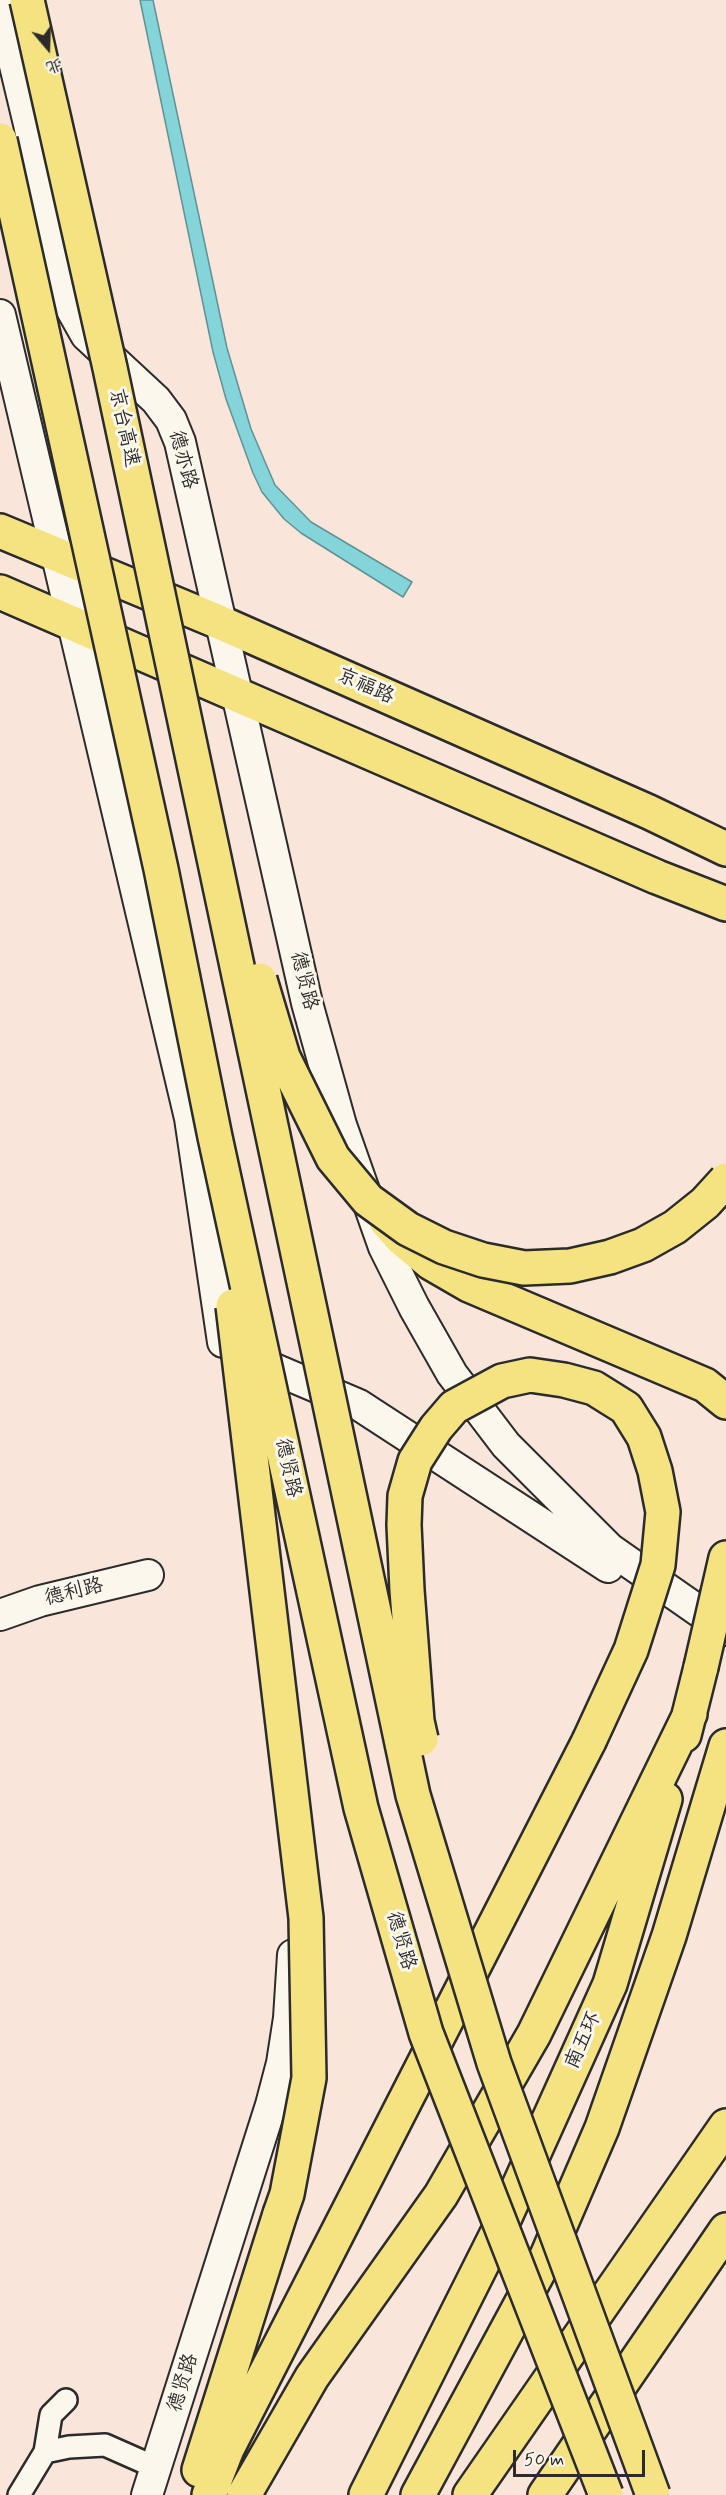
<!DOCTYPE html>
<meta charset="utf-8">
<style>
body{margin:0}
#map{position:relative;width:726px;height:2495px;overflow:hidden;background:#fae5da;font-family:Mynerve,"LXGW WenKai TC",sans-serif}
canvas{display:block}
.north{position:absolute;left:18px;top:18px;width:60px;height:60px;-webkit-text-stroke:4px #fbf7ec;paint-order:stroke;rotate:161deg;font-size:16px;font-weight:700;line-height:24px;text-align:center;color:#2b2b2b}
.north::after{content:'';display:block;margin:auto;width:21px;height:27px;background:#2b2b2b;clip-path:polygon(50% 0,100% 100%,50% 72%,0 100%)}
.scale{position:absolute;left:513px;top:2450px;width:132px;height:27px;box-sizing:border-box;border:3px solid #2b2b2b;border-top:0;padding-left:8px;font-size:18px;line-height:21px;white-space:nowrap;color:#2b2b2b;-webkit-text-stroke:4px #fbf7ec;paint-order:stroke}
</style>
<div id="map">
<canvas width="726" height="2495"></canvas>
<div class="north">北</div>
<div class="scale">50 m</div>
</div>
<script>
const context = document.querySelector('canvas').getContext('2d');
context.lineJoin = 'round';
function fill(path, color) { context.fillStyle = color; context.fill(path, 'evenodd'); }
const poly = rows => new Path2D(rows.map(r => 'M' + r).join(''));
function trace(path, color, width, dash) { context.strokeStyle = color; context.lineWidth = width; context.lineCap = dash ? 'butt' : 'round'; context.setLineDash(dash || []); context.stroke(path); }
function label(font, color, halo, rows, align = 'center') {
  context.font = font + ' Mynerve,"LXGW WenKai TC",sans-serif'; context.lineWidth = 6; context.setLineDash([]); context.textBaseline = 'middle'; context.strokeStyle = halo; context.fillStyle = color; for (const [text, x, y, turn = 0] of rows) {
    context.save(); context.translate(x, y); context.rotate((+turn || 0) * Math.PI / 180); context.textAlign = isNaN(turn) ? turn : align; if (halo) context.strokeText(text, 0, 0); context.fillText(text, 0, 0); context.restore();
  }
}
const water = poly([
 [140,0,153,0,227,348,251,429,275,485,311,522,412,582,403,597,301,533,284,519,262,492,253,473,226,399,213,352,140,0]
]);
const street = poly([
 [45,2452,51,2415,66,2400],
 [19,2495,45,2452,69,2447,105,2445,157,2468]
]);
const secondary = poly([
 [0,3,29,124,64,296,86,335,156,400,171,420,180,442,307,1003,341,1125,384,1247,414,1307,452,1374,506,1445,610,1549,726,1630],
 [0,315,190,1118,223,1342],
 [246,1357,359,1405,608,1567],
 [0,1615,40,1601,148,1575],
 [147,2495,271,2105,282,2063,289,2018,293,1955]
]);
const highway = poly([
 [0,531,219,622,649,812,726,849],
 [0,592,657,877,726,904],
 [386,1221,400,1237,431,1263,469,1285,705,1385,726,1402],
 [718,1593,726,1558],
 [684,1735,701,1667],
 [199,2470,280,2214],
 [209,2495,227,2449,589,1741],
 [244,2495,312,2377,441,2195,534,2034,690,1714],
 [366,2495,501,2226,610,1984,665,1799],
 [418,2495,547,2256,602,2128,669,1936,726,1746],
 [470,2495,726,2126],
 [545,2495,726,2230]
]);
const highwayBridge = poly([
 [27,0,110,368,413,1795,494,2063,653,2495],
 [0,140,161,869,215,1137,361,1808,426,2033,606,2495],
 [260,980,283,1057,333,1158,368,1200,408,1229,444,1247,483,1260,524,1268,570,1266,610,1257,643,1245,675,1227,705,1203,726,1180],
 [233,1306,306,1918,309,2078,287,2194,280,2214],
 [701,1667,718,1593],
 [421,1739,417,1721,407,1590,404,1525,405,1496,415,1461,436,1428,454,1407,502,1381,530,1375,564,1380,594,1388,626,1408,644,1437,655,1471,663,1512,658,1565,631,1650,589,1741]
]);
const streetNames = [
 ["京台高速",123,428,78],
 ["德亦路",182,460,75],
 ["京福路",365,687,24],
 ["德贤路",303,981,76],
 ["德贤路",287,1468,78],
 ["德利路",74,1593,-14],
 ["德贤路",400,1941,74],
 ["南五环",584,2041,-66],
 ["德贤路",184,2383,-73]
];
fill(water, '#84d5da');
trace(water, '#609194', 1.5);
trace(street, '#2b2b2b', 26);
trace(secondary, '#2b2b2b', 34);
trace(highway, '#2b2b2b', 38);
trace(street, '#fbf7ec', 21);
trace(secondary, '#fbf7ec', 30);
trace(highway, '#f5e382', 33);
trace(highwayBridge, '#2b2b2b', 38, []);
trace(highwayBridge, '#f5e382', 33);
label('20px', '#2b2b2b', '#fbf7ec', streetNames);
</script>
